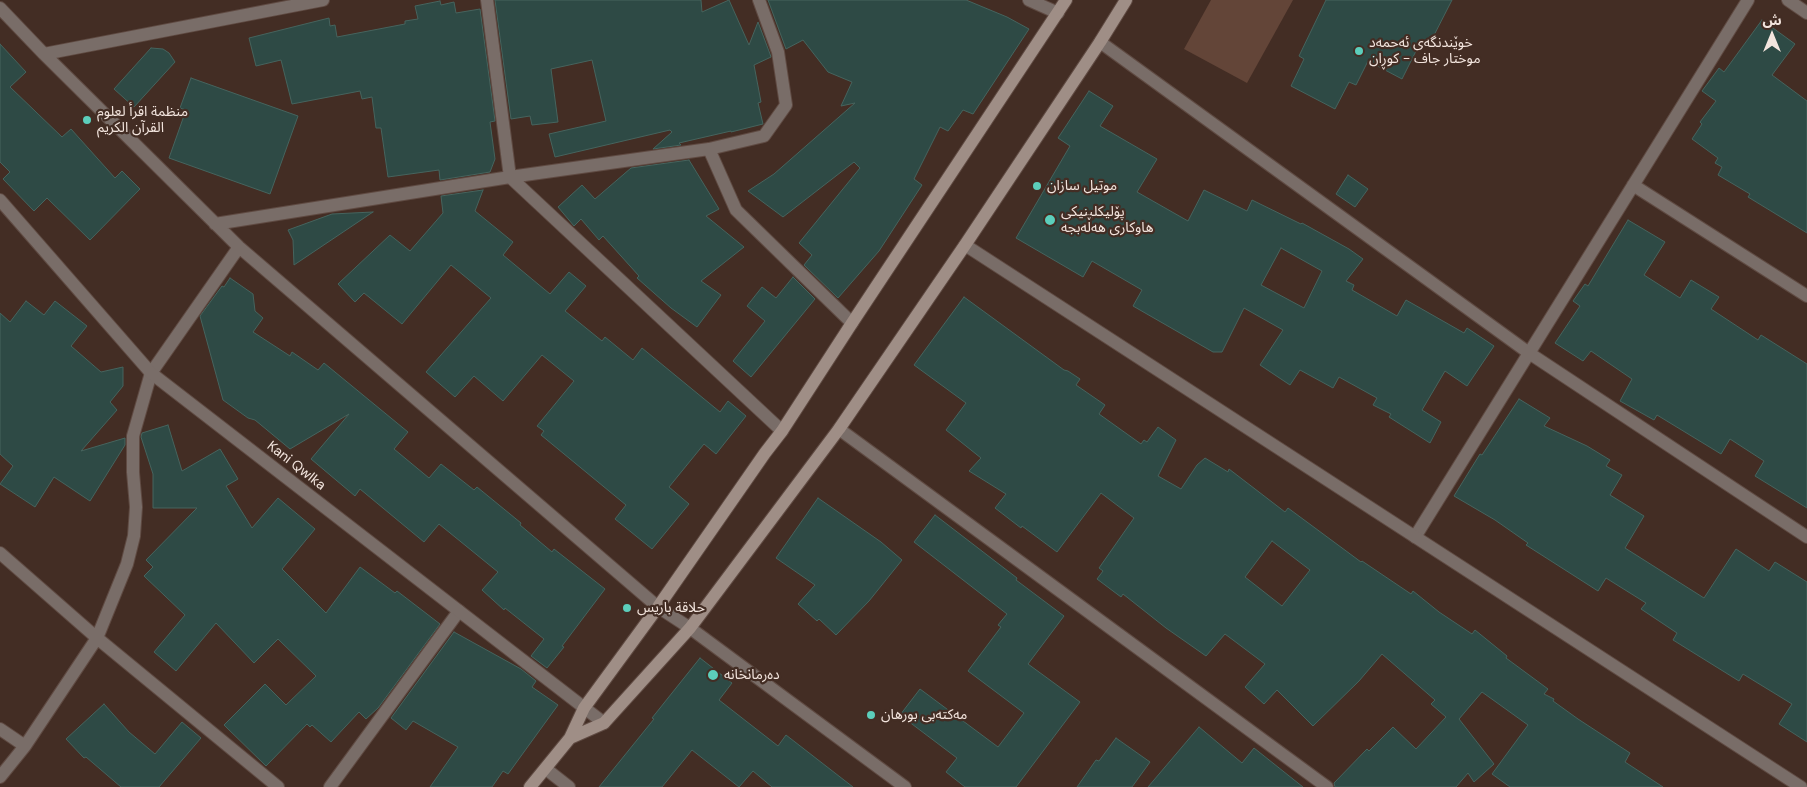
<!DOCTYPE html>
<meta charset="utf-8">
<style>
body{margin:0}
#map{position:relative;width:1807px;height:787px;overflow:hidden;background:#432d24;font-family:"DM Sans","Noto Sans Arabic",sans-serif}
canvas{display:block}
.north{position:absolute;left:1747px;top:10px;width:50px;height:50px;-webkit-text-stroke:4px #432d24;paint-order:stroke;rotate:0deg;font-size:14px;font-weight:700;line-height:20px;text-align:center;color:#f3e5de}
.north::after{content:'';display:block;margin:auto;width:18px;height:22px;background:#f3e5de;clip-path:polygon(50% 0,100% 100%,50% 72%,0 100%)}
</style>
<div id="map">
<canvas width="1807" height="787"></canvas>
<div class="north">ش</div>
</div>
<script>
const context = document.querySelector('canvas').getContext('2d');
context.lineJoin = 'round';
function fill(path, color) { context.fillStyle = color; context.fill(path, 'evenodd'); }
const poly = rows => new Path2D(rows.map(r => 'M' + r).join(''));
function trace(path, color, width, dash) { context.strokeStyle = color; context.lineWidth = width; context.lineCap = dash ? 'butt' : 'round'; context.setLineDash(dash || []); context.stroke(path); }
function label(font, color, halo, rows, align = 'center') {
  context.font = font + ' "DM Sans","Noto Sans Arabic",sans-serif'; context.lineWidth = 4.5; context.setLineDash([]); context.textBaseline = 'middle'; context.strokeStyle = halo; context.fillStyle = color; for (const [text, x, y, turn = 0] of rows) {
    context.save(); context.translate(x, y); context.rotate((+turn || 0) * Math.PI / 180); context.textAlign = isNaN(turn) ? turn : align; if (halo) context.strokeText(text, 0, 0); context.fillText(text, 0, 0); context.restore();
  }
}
const green = poly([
 [1211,0,1293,0,1247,83,1184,49]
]);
const building = poly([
 [495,0,701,0,702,12,729,0,749,45,758,22,770,54,771,57,754,65,761,102,758,103,763,124,731,132,731,131,679,143,681,145,653,149,672,132,670,130,555,157,549,134,606,121,592,60,551,69,558,122,532,125,530,116,511,119,495,0],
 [768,0,966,0,1007,17,1029,29,973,114,963,110,948,131,940,127,914,179,922,185,879,251,838,298,804,265,812,255,799,243,860,168,854,162,783,217,748,191,774,174,855,103,841,106,852,82,828,72,803,40,786,49,768,0],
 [1326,0,1452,0,1429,45,1421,41,1402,79,1368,61,1356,85,1349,82,1335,109,1291,86,1304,59,1299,56,1326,0],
 [440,1,441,5,454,2,456,13,480,9,495,121,490,122,495,159,490,172,440,180,439,170,388,177,381,128,376,128,372,97,362,99,360,91,292,104,281,60,256,66,249,38,329,18,330,26,335,25,337,37,405,24,405,21,418,19,415,6,440,1],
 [1762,20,1795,44,1772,75,1807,101,1807,233,1748,197,1750,194,1718,175,1722,167,1715,163,1718,158,1692,139,1702,124,1700,122,1716,101,1702,91,1719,68,1724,72,1762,20],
 [0,44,26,72,10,87,62,137,71,129,115,178,122,171,140,189,90,240,47,198,34,211,3,179,10,172,0,162,0,44],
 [151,48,163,49,169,53,175,62,134,107,114,89,151,48],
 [191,78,298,116,270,194,169,158,186,110,180,108,191,78],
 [1089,91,1113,106,1100,126,1157,159,1137,192,1188,221,1204,190,1247,211,1252,200,1301,224,1302,223,1349,249,1363,259,1346,281,1354,285,1352,290,1397,316,1406,300,1464,333,1467,328,1494,346,1467,386,1445,371,1422,410,1441,422,1430,443,1389,417,1391,414,1373,405,1377,398,1339,377,1333,388,1300,370,1290,385,1260,365,1283,330,1244,308,1222,352,1213,352,1133,306,1142,290,1092,261,1083,277,1016,238,1070,146,1058,138,1089,91],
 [1281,248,1322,271,1304,308,1261,285,1281,248],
 [689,160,719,209,706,216,744,247,701,281,721,295,697,327,671,308,637,278,639,276,603,236,599,240,581,219,574,226,558,207,582,185,595,199,631,168,689,160],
 [1348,175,1368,189,1355,207,1336,194,1348,175],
 [483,190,475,211,513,242,503,255,550,294,569,272,586,286,565,311,602,341,605,337,633,360,642,348,720,412,728,401,746,416,716,454,704,444,669,487,689,504,652,549,615,519,626,505,541,435,544,431,537,426,574,381,542,355,503,401,474,376,455,397,426,372,491,298,451,265,402,324,364,293,355,302,338,284,390,235,410,251,443,213,441,196,483,190],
 [373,212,294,265,293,240,288,230,332,214,373,212],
 [1628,220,1665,242,1644,275,1680,298,1691,280,1719,297,1711,309,1758,340,1761,335,1807,364,1807,508,1755,476,1764,461,1730,439,1721,454,1657,415,1654,420,1620,401,1632,379,1591,351,1583,361,1555,343,1580,306,1573,301,1585,284,1588,286,1628,220],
 [793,277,815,299,751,377,733,361,765,321,747,306,762,287,776,298,793,277],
 [230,278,253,294,255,311,263,318,253,332,290,356,292,352,318,370,324,363,408,432,394,449,429,478,441,464,474,490,477,487,521,523,520,525,552,552,554,549,605,589,562,646,564,647,547,668,531,656,544,639,505,608,504,610,482,590,498,572,439,524,424,542,360,489,355,496,311,459,349,414,290,449,255,420,248,418,223,400,200,316,222,286,224,287,230,278],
 [964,297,1064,370,1068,371,1080,379,1076,385,1105,405,1099,414,1141,444,1144,440,1147,442,1158,427,1176,440,1158,476,1181,489,1197,465,1205,458,1228,472,1229,469,1285,512,1288,508,1361,562,1362,561,1411,594,1413,591,1439,612,1472,634,1475,630,1507,656,1506,658,1548,689,1544,694,1554,699,1553,701,1578,719,1630,753,1625,762,1663,787,1510,787,1492,774,1528,725,1482,692,1459,719,1494,764,1474,782,1468,773,1456,787,1335,787,1334,783,1367,749,1369,751,1393,727,1416,749,1446,717,1431,704,1435,700,1382,654,1359,681,1313,726,1277,690,1264,704,1245,687,1265,664,1225,634,1206,656,1166,628,1123,594,1121,597,1097,579,1103,571,1099,568,1134,518,1101,493,1057,552,1022,526,1021,528,995,508,1006,494,969,471,981,458,946,430,966,403,914,365,964,297],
 [1272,541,1310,570,1282,606,1245,577,1272,541],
 [26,301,44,315,55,301,87,326,71,346,101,372,123,367,123,386,110,402,117,410,81,451,125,438,125,445,90,501,54,477,35,507,0,484,13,466,0,454,0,313,10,322,26,301],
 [1519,399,1550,418,1544,426,1587,446,1610,460,1606,466,1622,475,1610,495,1644,516,1625,548,1704,598,1736,549,1769,571,1775,562,1807,582,1807,742,1779,724,1792,704,1743,674,1739,681,1673,640,1677,633,1641,609,1646,603,1606,578,1598,591,1526,545,1528,543,1495,520,1454,496,1480,454,1482,455,1519,399],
 [168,425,182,471,220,449,238,479,226,486,252,528,278,498,315,529,282,569,326,613,360,567,395,593,397,591,440,624,378,708,366,719,359,712,331,742,312,725,310,727,307,724,266,766,224,725,265,684,286,705,316,676,278,639,254,663,216,623,176,671,154,652,185,615,144,576,153,567,146,560,197,508,153,508,153,474,141,437,142,433,168,425],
 [818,498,881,542,902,560,869,601,836,635,819,619,817,621,798,604,815,585,776,558,818,498],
 [935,515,1017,578,1016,580,1064,616,1028,664,1080,702,1016,787,965,787,946,772,957,758,900,715,920,689,998,747,1024,713,968,671,1001,627,998,625,1007,614,914,542,935,515],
 [454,632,521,669,536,681,532,687,558,705,508,774,503,771,492,787,430,787,458,747,413,721,406,730,391,718,454,632],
 [700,658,732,683,719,700,778,746,786,735,853,787,772,787,753,771,739,787,692,750,662,787,599,787,654,719,652,718,700,658],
 [104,704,129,732,155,754,182,722,201,738,159,787,121,787,86,757,84,758,66,739,104,704],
 [1199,727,1242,763,1254,748,1303,787,1148,787,1199,727],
 [1116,738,1150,762,1132,787,1077,787,1096,760,1099,761,1116,738]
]);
const minor = poly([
 [487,0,510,177,782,431],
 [1029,0,1058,13],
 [1788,0,1807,13],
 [0,8,44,54,239,247,658,607,690,628,905,787],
 [1100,42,1529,353,1807,537],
 [44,54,323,0],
 [709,149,736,210,852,323],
 [1633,185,1807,296],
 [215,224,510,177,709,149,764,136,786,105,778,52,759,0],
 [839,429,1327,787],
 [1415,537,1748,0],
 [0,553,97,638,278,787],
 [0,729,25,746],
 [546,769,569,787],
 [0,777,25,746,97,638,127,564,134,536,136,507,133,472,133,436,151,373,239,247],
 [330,787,459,611]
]);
const tertiary = poly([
 [0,200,151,373,604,723],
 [965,245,1801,787]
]);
const secondary = poly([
 [570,738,604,723,690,628,839,429,965,245,1100,42,1126,0],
 [530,787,570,738,584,708,658,607,765,453,782,431,852,323,1066,0]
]);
const markers = [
 [1359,51,5,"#5ccebb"],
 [87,120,5,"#5ccebb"],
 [1037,186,5,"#5ccebb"],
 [1050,220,6,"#5ccebb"],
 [627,608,5,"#5ccebb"],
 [713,675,6,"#5ccebb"],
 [871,715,5,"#5ccebb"]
];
const poiNames = [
 ["خوێندنگەی ئەحمەد",1369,43],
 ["موختار جاف - کوڕان",1369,59],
 ["منظمة اقرأ لعلوم",97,112],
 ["القرآن الكريم",97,128],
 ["موتيل سازان",1047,186],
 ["پۆلیکلینیکی",1061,212],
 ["هاوکاری هەڵەبجە",1061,228],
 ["حلاقة باریس",637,608],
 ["دەرمانخانە",724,675],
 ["مەکتەبی بورهان",881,715]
];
const streetNames = [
 ["Kani Qwlka",296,466,38]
];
fill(green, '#634538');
fill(building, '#2e4a45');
trace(building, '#46645e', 1);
trace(minor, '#5f4a42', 14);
trace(tertiary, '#5f4a42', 14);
trace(secondary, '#5f4a42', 14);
trace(minor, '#796d68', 12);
trace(tertiary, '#796d68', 12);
trace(secondary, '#9f8e86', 12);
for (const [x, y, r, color] of markers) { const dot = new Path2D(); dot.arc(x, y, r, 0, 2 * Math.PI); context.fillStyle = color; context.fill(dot); trace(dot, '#432d24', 2); }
label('14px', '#f3e5de', '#432d24', poiNames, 'left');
label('14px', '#f3e5de', '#432d24', streetNames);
</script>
